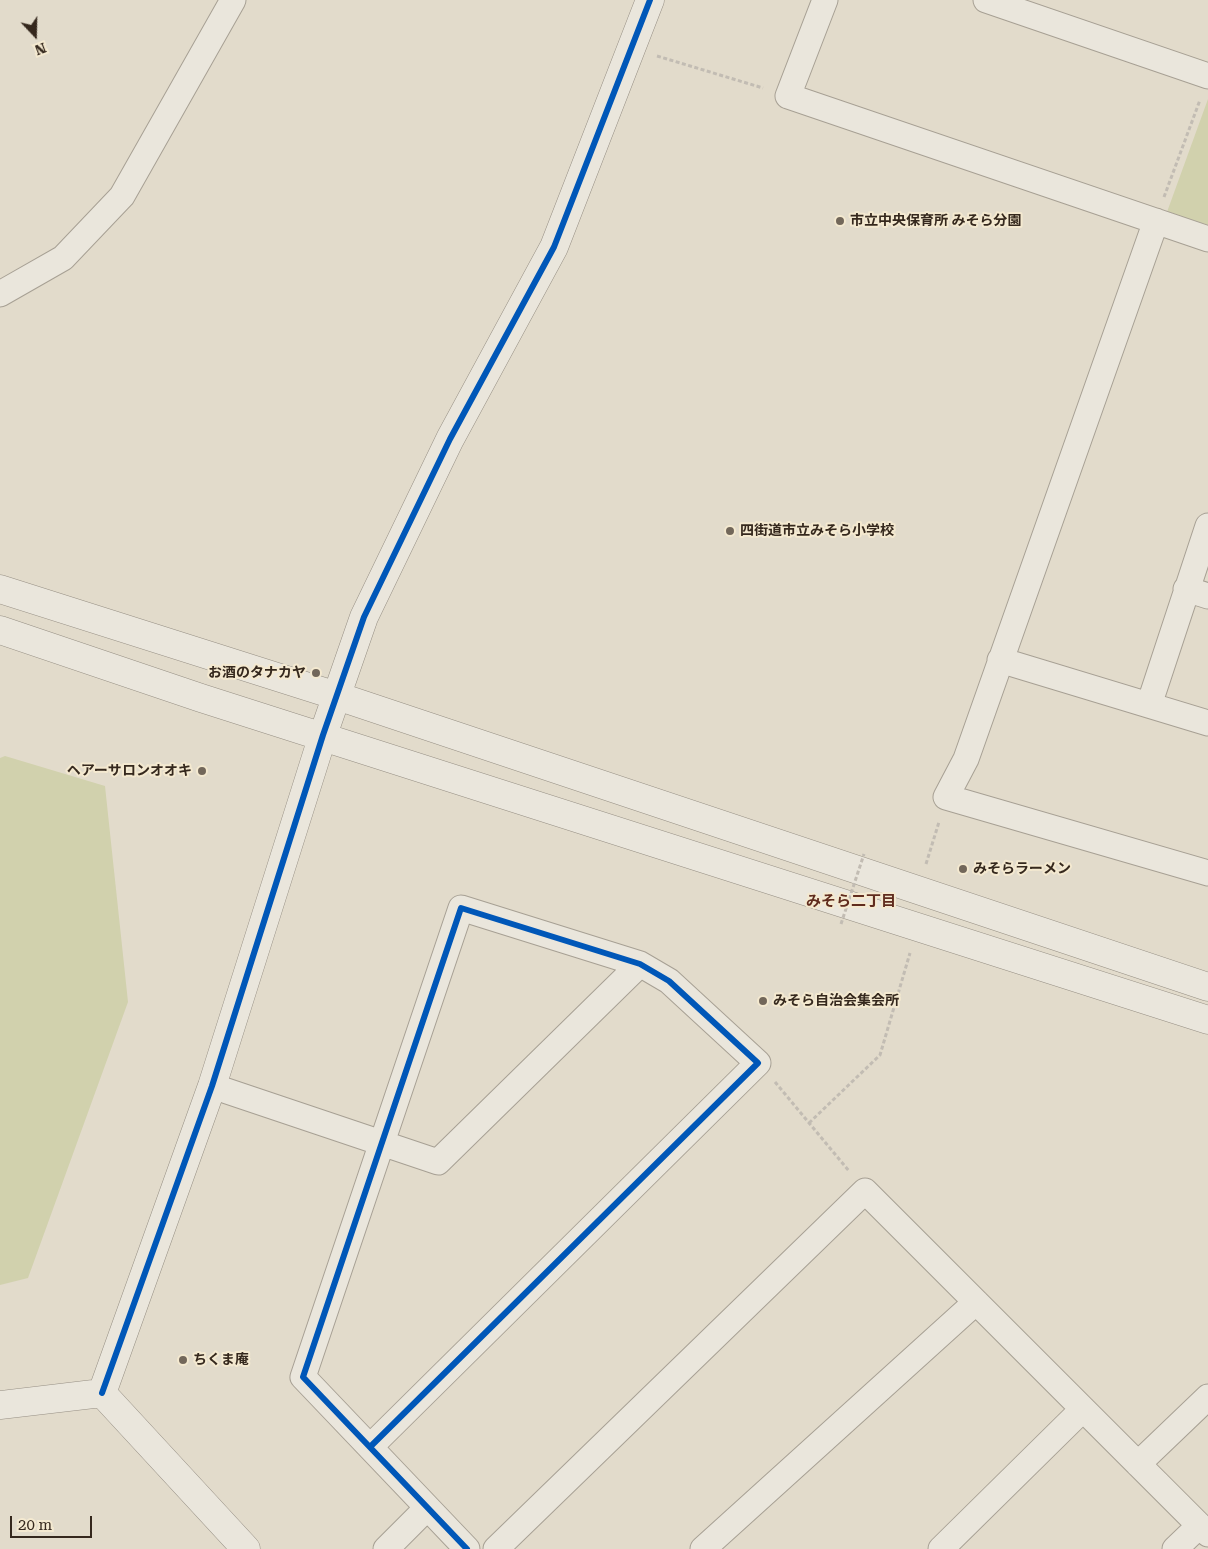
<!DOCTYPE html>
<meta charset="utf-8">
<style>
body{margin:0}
#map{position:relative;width:1208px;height:1549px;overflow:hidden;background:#e2dbcb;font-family:"Roboto Serif",serif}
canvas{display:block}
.north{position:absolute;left:10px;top:10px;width:50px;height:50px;-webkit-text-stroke:4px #f4e9d0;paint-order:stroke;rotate:159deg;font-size:14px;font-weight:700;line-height:20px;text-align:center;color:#35281d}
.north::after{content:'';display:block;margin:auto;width:18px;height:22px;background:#35281d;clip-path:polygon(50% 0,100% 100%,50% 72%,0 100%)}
.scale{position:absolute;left:10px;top:1516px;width:82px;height:22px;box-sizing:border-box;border:2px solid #35281d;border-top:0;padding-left:6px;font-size:15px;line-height:18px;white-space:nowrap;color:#35281d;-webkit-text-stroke:4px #f4e9d0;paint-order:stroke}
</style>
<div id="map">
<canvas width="1208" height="1549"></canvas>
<div class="north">N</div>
<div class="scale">20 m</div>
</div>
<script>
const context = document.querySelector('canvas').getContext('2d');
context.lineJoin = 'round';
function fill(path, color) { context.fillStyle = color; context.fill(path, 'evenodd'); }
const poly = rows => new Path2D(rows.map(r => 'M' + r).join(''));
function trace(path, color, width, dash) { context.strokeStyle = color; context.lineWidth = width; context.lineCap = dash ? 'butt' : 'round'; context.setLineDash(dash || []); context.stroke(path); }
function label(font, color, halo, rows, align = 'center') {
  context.font = font + ' "Roboto Serif","Noto Sans JP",serif'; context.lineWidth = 4; context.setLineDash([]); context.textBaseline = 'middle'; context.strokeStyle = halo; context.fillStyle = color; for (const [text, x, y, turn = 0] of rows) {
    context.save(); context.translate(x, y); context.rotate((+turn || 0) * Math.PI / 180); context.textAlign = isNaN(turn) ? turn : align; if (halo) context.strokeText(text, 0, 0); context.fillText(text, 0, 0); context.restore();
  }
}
const green = poly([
 [1208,99,1208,225,1167,212],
 [5,756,105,786,128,1002,28,1278,0,1285,0,758]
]);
const path = poly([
 [657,56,763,88],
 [1164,197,1200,100],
 [926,864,939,822],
 [775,1082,849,1171],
 [809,1123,880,1055,910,953]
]);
const street = poly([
 [825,0,788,96,1208,239],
 [986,0,1208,76],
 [1156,221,966,759,946,797,1208,873],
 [0,294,63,258,122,196,233,0],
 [1186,589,1208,596],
 [1000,660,1208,723],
 [1149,705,1208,526],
 [212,1086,438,1162,640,964],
 [370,1447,758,1063,669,981,640,964,461,908,303,1377,467,1549],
 [1138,1464,1208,1397],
 [386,1549,427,1508],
 [496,1549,865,1191,1208,1534],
 [703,1549,976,1302],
 [941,1549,1083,1409],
 [1175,1549,1199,1526]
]);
const secondary = poly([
 [0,589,337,696,1208,987],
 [0,630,201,698,1208,1020],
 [102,1393,212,1086,323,735,364,617,450,439,554,247,650,0],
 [102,1393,246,1549],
 [0,1405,102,1393]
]);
const pathBridge = poly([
 [841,924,864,854]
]);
const cycleway = poly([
 [102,1393,212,1086,323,735,364,617,450,439,554,247,650,0],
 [370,1447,758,1063,669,981,640,964,461,908,303,1377,467,1549]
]);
const markers = [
 [840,221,5,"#72675a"],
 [730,531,5,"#72675a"],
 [316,673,5,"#72675a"],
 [202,771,5,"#72675a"],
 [963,869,5,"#72675a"],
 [763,1001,5,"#72675a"],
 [183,1360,5,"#72675a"]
];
const poiNames = [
 ["市立中央保育所 みそら分園",850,221],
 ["四街道市立みそら小学校",740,531],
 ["お酒のタナカヤ",306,673,"right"],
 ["ヘアーサロンオオキ",192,771,"right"],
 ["みそらラーメン",973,869],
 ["みそら自治会集会所",773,1001],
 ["ちくま庵",193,1360]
];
const neighbourhoodNames = [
 ["みそら二丁目",851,902]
];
fill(green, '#d1d1ad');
trace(street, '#a7a094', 27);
trace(secondary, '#968f84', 29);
trace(path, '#c2bcb3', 3, [4, 2.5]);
trace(street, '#eae6dc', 25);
trace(secondary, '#eae6dc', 28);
trace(pathBridge, '#c2bcb3', 3, [4, 2.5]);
trace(cycleway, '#0057b8', 6);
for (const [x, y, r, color] of markers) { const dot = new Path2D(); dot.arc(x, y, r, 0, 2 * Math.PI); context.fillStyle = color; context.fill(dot); trace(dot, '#f4e9d0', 2); }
label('bold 14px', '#35281d', '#f4e9d0', poiNames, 'left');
label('bold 15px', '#602c1e', '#f4e9d0', neighbourhoodNames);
</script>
